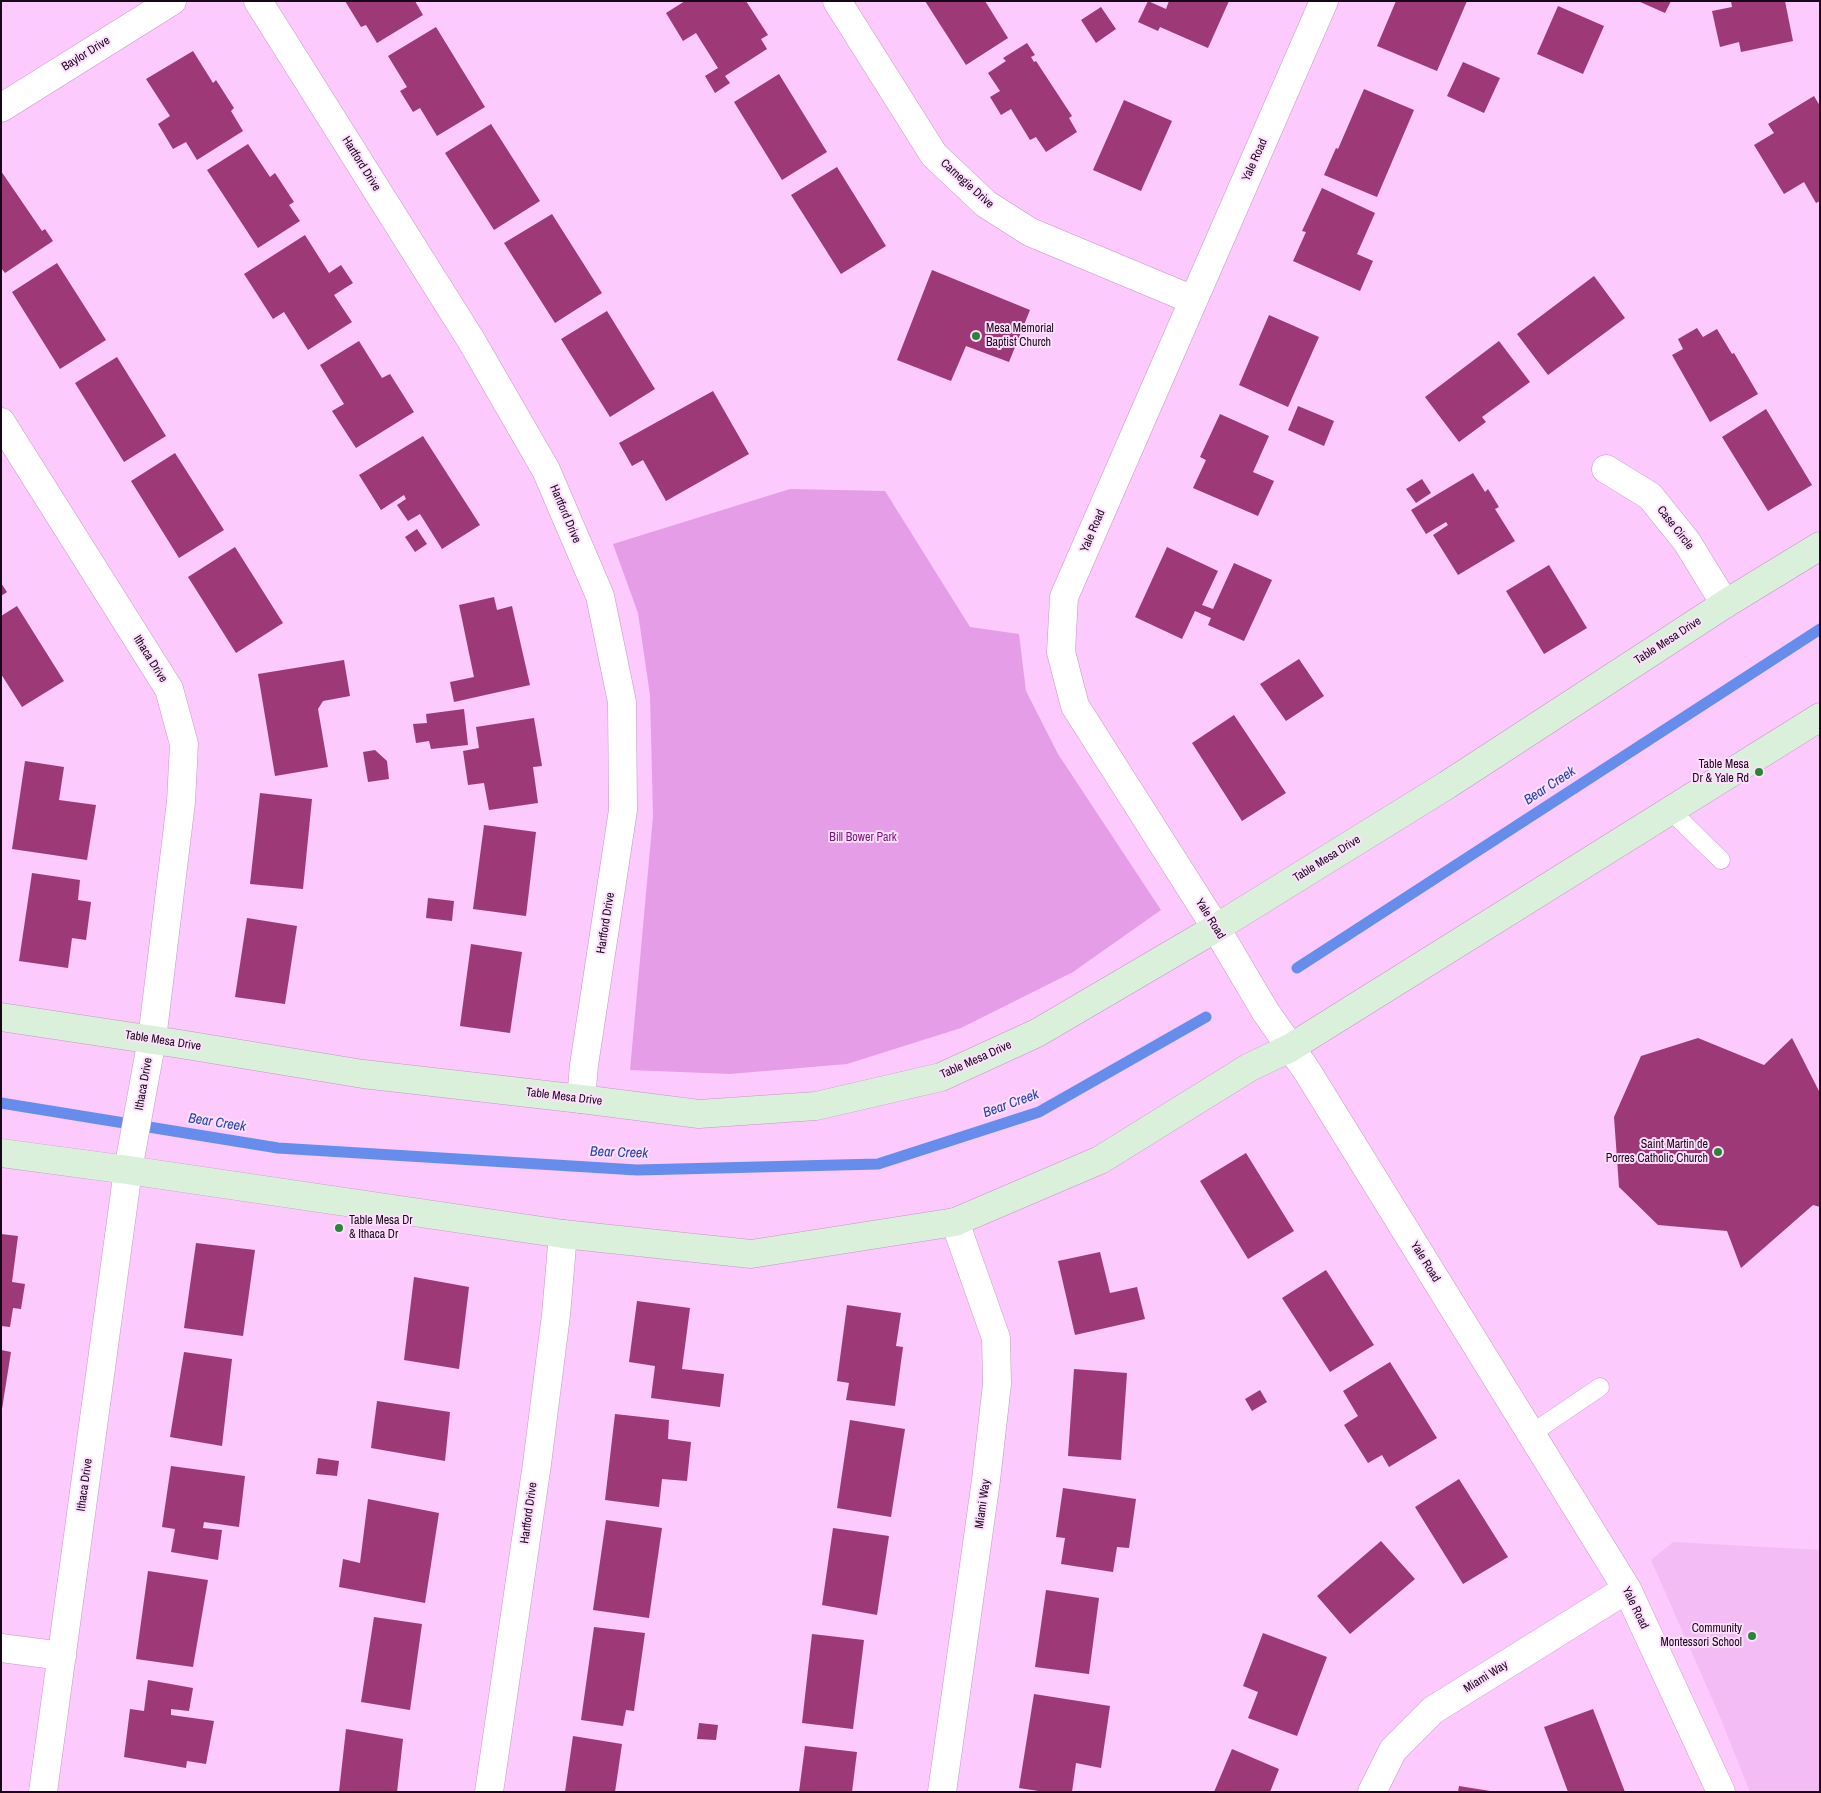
<!DOCTYPE html>
<style>
body{margin:0}
#map{position:relative;width:1821px;height:1793px;overflow:hidden;background:#fccafd;font-family:"Archivo Narrow",sans-serif}
canvas{display:block}
.frame{position:absolute;inset:0;border:2px solid #170718;pointer-events:none}
</style>
<div id="map">
<canvas width="1821" height="1793"></canvas>
<div class="frame"></div>
</div>
<script>
const context = document.querySelector('canvas').getContext('2d');
context.lineJoin = 'round';
function fill(path, color) { context.fillStyle = color; context.fill(path, 'evenodd'); }
const poly = rows => new Path2D(rows.map(r => 'M' + r).join(''));
function trace(path, color, width, dash) { context.strokeStyle = color; context.lineWidth = width; context.lineCap = dash ? 'butt' : 'round'; context.setLineDash(dash || []); context.stroke(path); }
function label(font, color, halo, rows, align = 'center') {
  context.font = font + ' "Archivo Narrow",sans-serif'; context.lineWidth = 4; context.setLineDash([]); context.textBaseline = 'middle'; context.strokeStyle = halo; context.fillStyle = color; for (const [text, x, y, turn = 0] of rows) {
    context.save(); context.translate(x, y); context.rotate((+turn || 0) * Math.PI / 180); context.textAlign = isNaN(turn) ? turn : align; if (halo) context.strokeText(text, 0, 0); context.fillText(text, 0, 0); context.restore();
  }
}
const built = poly([
 [1673,1542,1820,1550,1820,1792,1750,1792,1718,1712,1651,1560]
]);
const green = poly([
 [790,489,885,491,970,627,1019,634,1026,691,1058,754,1161,910,1073,972,961,1028,847,1064,730,1074,630,1070,653,816,650,695,638,613,613,544]
]);
const stream = poly([
 [1297,968,1820,629],
 [1,1103,278,1148,637,1170,878,1164,1039,1112,1206,1017]
]);
const building = poly([
 [345,1,415,1,423,15,377,43,366,25,361,27],
 [685,1,746,1,768,35,761,39,767,49,725,76,730,83,715,93,705,76,718,68,696,33,683,41,666,13],
 [925,1,985,1,1008,38,966,65],
 [1148,1,1166,9,1169,1,1229,1,1208,48,1160,27,1158,31,1138,22],
 [1396,1,1467,1,1437,71,1377,46],
 [1638,1,1671,1,1665,13],
 [1731,1,1785,1,1793,41,1741,52,1739,42,1720,47,1712,11,1732,7],
 [1558,6,1604,26,1583,74,1537,54],
 [1101,7,1116,29,1096,43,1081,20],
 [436,27,485,107,437,136,420,108,413,112,400,91,407,87,388,56],
 [1027,43,1035,55,1031,57,1034,62,1036,61,1072,116,1069,118,1077,132,1046,152,1036,137,1030,140,1011,109,1001,115,990,97,1000,91,988,73,1006,61,1003,58],
 [193,51,213,83,216,80,234,108,231,111,243,131,197,160,186,142,173,149,158,124,170,116,146,79],
 [1463,62,1500,78,1484,113,1447,96],
 [779,74,827,152,782,180,734,102],
 [1364,89,1414,110,1377,197,1324,175,1336,148,1338,149],
 [1814,96,1820,106,1820,201,1816,203,1804,182,1784,194,1754,145,1774,133,1768,124],
 [1124,100,1172,121,1141,191,1093,170],
 [491,124,540,201,494,230,445,153],
 [248,144,270,177,275,173,294,202,289,205,300,221,258,248,207,170],
 [837,167,886,246,841,274,791,195],
 [1,171,42,231,45,229,53,241,5,273,1,268],
 [1322,188,1375,213,1357,254,1373,261,1360,291,1293,261,1306,232,1302,231],
 [552,214,602,293,555,323,504,243],
 [305,235,329,273,341,265,353,283,334,295,352,322,308,350,284,312,273,319,244,274],
 [57,263,106,340,60,369,12,292],
 [932,270,1030,310,1009,362,966,346,951,381,897,360],
 [1594,276,1625,318,1548,375,1517,334],
 [607,311,655,389,610,417,561,339],
 [1269,315,1319,337,1288,407,1239,385],
 [1697,328,1703,337,1717,329,1732,354,1734,353,1758,394,1710,422,1672,355,1683,349,1678,339],
 [359,341,382,378,390,374,414,412,356,448,332,411,344,404,320,365],
 [1499,341,1530,382,1482,417,1486,422,1459,442,1425,397],
 [117,357,166,436,124,462,75,383],
 [713,391,749,454,666,501,643,460,632,466,619,443],
 [1298,406,1334,421,1324,446,1288,430],
 [1766,409,1812,485,1768,511,1722,437],
 [1220,414,1269,436,1253,472,1274,481,1258,516,1193,488,1206,460,1200,457],
 [423,436,480,525,442,549,420,514,408,521,397,505,406,499,404,495,381,510,359,475],
 [175,453,224,530,179,558,131,481],
 [1473,473,1485,492,1488,489,1499,507,1495,509,1515,541,1458,575,1433,535,1448,525,1446,522,1426,534,1411,510],
 [1422,479,1431,493,1416,503,1406,489],
 [417,529,427,544,415,552,405,537],
 [235,547,283,623,236,653,188,577],
 [1167,547,1218,571,1202,605,1213,609,1234,563,1272,580,1244,641,1208,625,1211,618,1195,611,1182,639,1135,617],
 [1549,565,1587,628,1544,654,1506,591],
 [1,583,7,592,1,596],
 [494,597,497,610,512,606,530,685,454,702,450,682,474,677,459,605],
 [17,606,64,681,22,707,1,674,1,616],
 [1299,659,1324,696,1286,721,1260,684],
 [344,660,350,696,323,701,318,709,328,767,275,776,258,674],
 [464,709,468,745,431,749,429,741,416,743,413,724,427,723,426,714],
 [1234,715,1286,793,1242,821,1192,743],
 [534,718,542,766,533,767,538,803,489,810,484,783,468,785,463,751,479,748,476,727],
 [375,750,387,761,389,779,368,782,363,752],
 [25,761,64,767,59,800,96,805,87,860,12,849],
 [260,793,312,799,303,889,250,884],
 [484,825,536,832,526,916,473,909],
 [32,873,80,880,78,900,91,902,86,940,72,938,68,968,19,961],
 [428,898,454,901,452,921,426,918],
 [247,918,297,926,285,1004,235,997],
 [471,944,522,952,510,1033,460,1026],
 [1698,1038,1764,1065,1792,1038,1820,1093,1820,1207,1813,1205,1741,1268,1727,1231,1658,1225,1619,1187,1614,1117,1641,1056],
 [1246,1153,1294,1231,1248,1259,1200,1181],
 [1,1234,18,1236,12,1282,25,1284,21,1309,13,1308,10,1327,1,1326],
 [196,1243,255,1250,243,1336,184,1328],
 [1100,1252,1110,1293,1137,1287,1145,1319,1075,1335,1058,1261],
 [1326,1270,1374,1345,1330,1372,1282,1298],
 [414,1277,469,1287,459,1369,404,1360],
 [637,1301,690,1308,682,1369,724,1374,720,1407,651,1398,655,1366,629,1362],
 [847,1305,901,1313,896,1346,903,1347,895,1406,846,1400,849,1383,837,1381],
 [1,1350,11,1352,2,1409,1,1409],
 [184,1352,232,1359,222,1446,170,1437],
 [1390,1362,1437,1438,1389,1467,1382,1455,1368,1463,1344,1425,1358,1416,1343,1391],
 [1074,1369,1127,1373,1121,1460,1068,1456],
 [1260,1390,1267,1402,1252,1411,1245,1399],
 [377,1401,450,1412,445,1461,371,1448],
 [615,1414,669,1420,668,1439,691,1442,687,1481,662,1479,659,1507,605,1500],
 [850,1420,905,1429,891,1517,837,1508],
 [318,1458,339,1461,337,1476,316,1474],
 [171,1466,245,1476,239,1527,204,1522,203,1528,222,1530,218,1560,171,1552,175,1529,162,1527],
 [1459,1479,1508,1557,1463,1584,1415,1507],
 [1063,1488,1136,1499,1129,1548,1117,1547,1113,1572,1061,1564,1065,1538,1056,1537],
 [368,1499,439,1513,425,1603,339,1587,343,1559,360,1563],
 [606,1520,662,1528,649,1618,593,1610],
 [833,1528,889,1536,877,1615,822,1605],
 [1381,1541,1415,1579,1350,1634,1317,1596],
 [148,1571,208,1580,193,1667,136,1659],
 [1046,1590,1099,1598,1089,1674,1035,1667],
 [374,1617,422,1624,410,1710,361,1702],
 [594,1627,645,1633,634,1711,626,1710,623,1726,581,1720],
 [1263,1633,1327,1657,1297,1736,1248,1718,1258,1692,1243,1686],
 [812,1634,864,1640,853,1729,802,1723],
 [148,1680,193,1688,189,1711,171,1709,171,1715,214,1721,206,1764,187,1761,186,1768,124,1757,130,1709,144,1711],
 [1034,1694,1110,1706,1101,1768,1076,1763,1072,1792,1045,1792,1019,1788],
 [1593,1709,1625,1792,1568,1792,1544,1727],
 [699,1723,718,1725,716,1740,697,1739],
 [346,1729,403,1739,397,1792,339,1792],
 [573,1736,622,1744,615,1792,565,1792],
 [805,1746,857,1752,852,1792,799,1792],
 [1232,1749,1279,1769,1270,1792,1214,1792],
 [1459,1786,1490,1791,1490,1792,1458,1792]
]);
const lane = poly([
 [1670,810,1721,860],
 [1531,1434,1600,1387]
]);
const street = poly([
 [258,1,471,340,546,470,600,596,622,702,623,810,584,1065,581,1099],
 [837,1,934,155,986,204,1030,232,1193,300],
 [1324,1,1064,597,1061,652,1075,706,1216,928,1265,1011,1307,1071,1627,1589,1721,1792],
 [1,108,172,1],
 [1,422,169,689,184,744,181,802,152,1039,128,1170,43,1792],
 [1606,469,1650,496,1687,542,1725,604],
 [1,1648,62,1656],
 [489,1792,537,1464,556,1315,563,1234],
 [942,1792,986,1480,997,1384,996,1338,955,1222],
 [1372,1792,1393,1750,1433,1710,1627,1589]
]);
const secondary = poly([
 [1,1017,180,1044,363,1074,581,1099,699,1114,816,1106,941,1077,1037,1033,1216,928,1447,785,1725,604,1820,546],
 [1,1153,128,1170,563,1234,751,1254,955,1222,1100,1160,1250,1067,1290,1048,1820,717]
]);
const markers = [
 [976,336,5,"#298638"],
 [1759,772,5,"#298638"],
 [1718,1152,5,"#298638"],
 [339,1228,5,"#298638"],
 [1752,1636,5,"#298638"]
];
const streetNames = [
 ["Baylor Drive",86,54,-32],
 ["Yale Road",1255,160,-66],
 ["Hartford Drive",361,164,58],
 ["Carnegie Drive",967,184,42],
 ["Hartford Drive",565,514,67],
 ["Case Circle",1675,528,52],
 ["Yale Road",1093,531,-67],
 ["Table Mesa Drive",1668,641,-33],
 ["Ithaca Drive",150,659,58],
 ["Table Mesa Drive",1327,859,-32],
 ["Yale Road",1210,919,58],
 ["Hartford Drive",606,923,-81],
 ["Table Mesa Drive",163,1041,9],
 ["Table Mesa Drive",976,1060,-24],
 ["Ithaca Drive",144,1084,-80],
 ["Table Mesa Drive",564,1097,7],
 ["Yale Road",1425,1262,58],
 ["Ithaca Drive",85,1485,-82],
 ["Miami Way",983,1504,-82],
 ["Hartford Drive",529,1513,-82],
 ["Yale Road",1635,1608,64],
 ["Miami Way",1486,1677,-32]
];
const poiNames = [
 ["Mesa Memorial",986,329,"left"],
 ["Baptist Church",986,343,"left"],
 ["Table Mesa",1749,765],
 ["Dr & Yale Rd",1749,779],
 ["Saint Martin de",1708,1145],
 ["Porres Catholic Church",1708,1159],
 ["Table Mesa Dr",349,1221,"left"],
 ["& Ithaca Dr",349,1235,"left"],
 ["Community",1742,1629],
 ["Montessori School",1742,1643]
];
const parkNames = [
 ["Bill Bower Park",863,838]
];
const waterNames = [
 ["Bear Creek",1550,786,-33],
 ["Bear Creek",1011,1104,-20],
 ["Bear Creek",217,1123,9],
 ["Bear Creek",619,1153,2]
];
fill(built, '#f3bcf4');
fill(green, '#e69de8');
trace(stream, '#678dec', 11);
fill(building, '#9c3976');
trace(lane, '#c696c6', 19);
trace(street, '#c696c6', 29);
trace(secondary, '#c696c6', 29);
trace(lane, '#fff', 18);
trace(street, '#fff', 28);
trace(secondary, '#daf0db', 28);
for (const [x, y, r, color] of markers) { const dot = new Path2D(); dot.arc(x, y, r, 0, 2 * Math.PI); context.fillStyle = color; context.fill(dot); trace(dot, '#fedffe', 2); }
label('12px', '#170718', '#fedffe', streetNames);
label('12px', '#170718', '#fedffe', poiNames, 'right');
label('12px', '#78127d', '#fedffe', parkNames);
label('italic 14px', '#2243b1', '#fedffe', waterNames);
</script>
